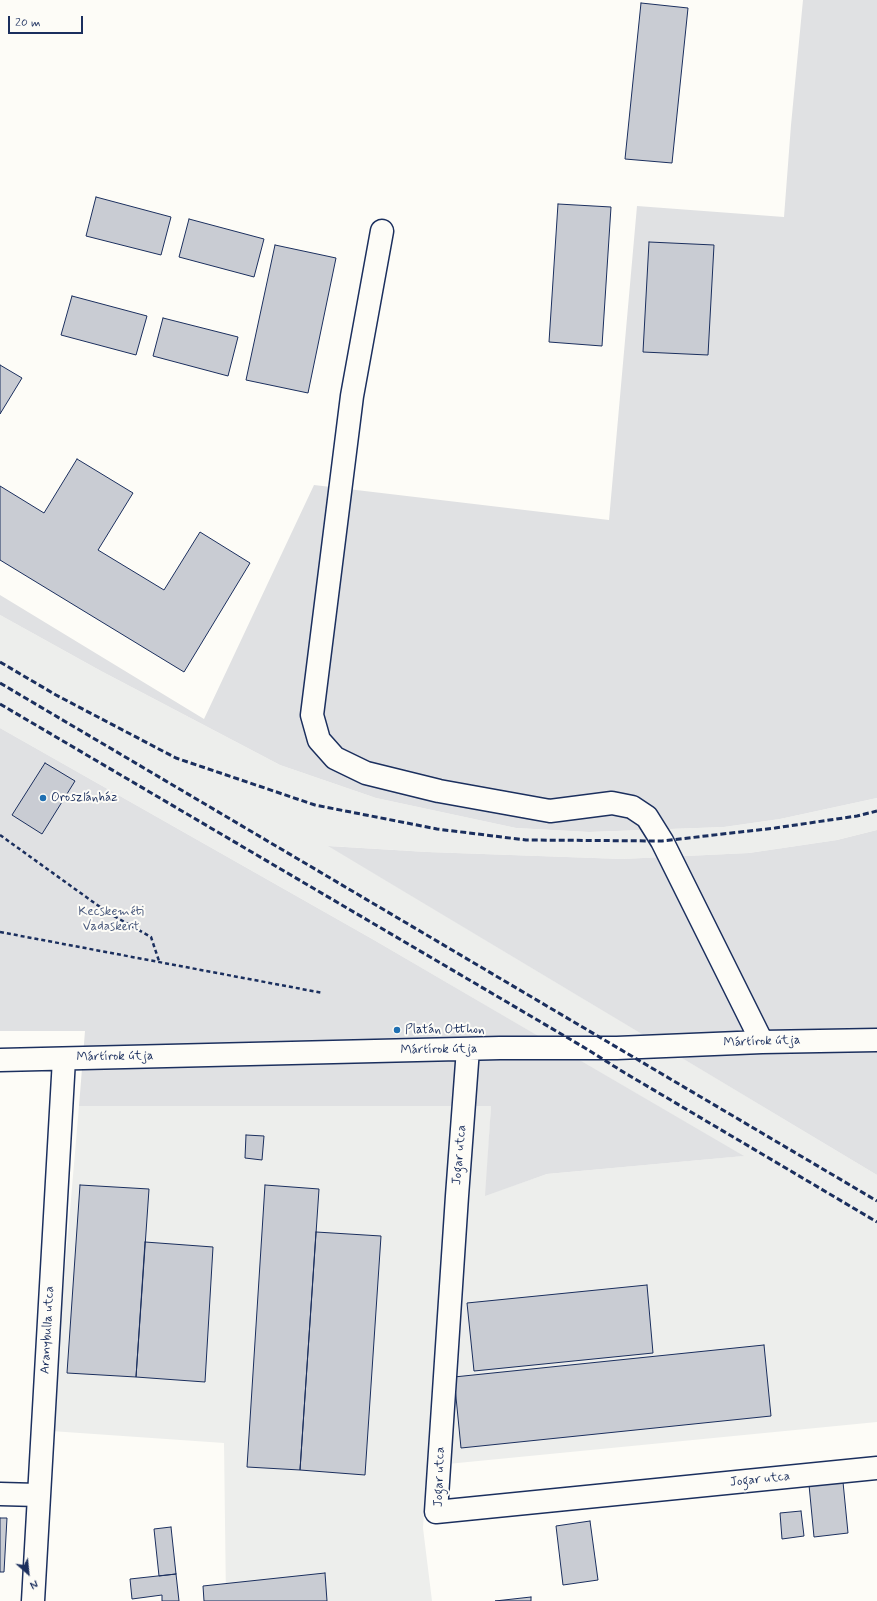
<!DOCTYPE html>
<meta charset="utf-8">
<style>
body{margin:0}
#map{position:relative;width:877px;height:1601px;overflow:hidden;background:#fdfcf7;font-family:Mynerve,sans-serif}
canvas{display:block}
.north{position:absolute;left:8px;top:1553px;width:40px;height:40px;-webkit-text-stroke:3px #fdfcf7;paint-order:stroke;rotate:153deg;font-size:11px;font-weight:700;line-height:16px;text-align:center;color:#1b2f5e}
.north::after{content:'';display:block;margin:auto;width:14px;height:18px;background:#1b2f5e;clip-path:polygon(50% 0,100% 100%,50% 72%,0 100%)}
.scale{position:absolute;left:8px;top:16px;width:75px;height:18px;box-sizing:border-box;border:2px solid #1b2f5e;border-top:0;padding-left:5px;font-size:12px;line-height:14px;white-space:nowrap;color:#1b2f5e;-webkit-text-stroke:3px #fdfcf7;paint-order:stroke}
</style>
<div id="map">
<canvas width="877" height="1601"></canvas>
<div class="north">N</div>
<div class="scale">20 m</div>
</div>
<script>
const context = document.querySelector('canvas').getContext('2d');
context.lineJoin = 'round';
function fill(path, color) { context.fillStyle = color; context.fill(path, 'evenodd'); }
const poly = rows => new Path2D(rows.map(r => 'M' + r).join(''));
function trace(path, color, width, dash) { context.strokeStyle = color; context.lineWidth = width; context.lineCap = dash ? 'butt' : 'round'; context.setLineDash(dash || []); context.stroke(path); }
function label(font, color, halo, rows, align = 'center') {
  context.font = font + ' Mynerve,sans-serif'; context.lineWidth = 4; context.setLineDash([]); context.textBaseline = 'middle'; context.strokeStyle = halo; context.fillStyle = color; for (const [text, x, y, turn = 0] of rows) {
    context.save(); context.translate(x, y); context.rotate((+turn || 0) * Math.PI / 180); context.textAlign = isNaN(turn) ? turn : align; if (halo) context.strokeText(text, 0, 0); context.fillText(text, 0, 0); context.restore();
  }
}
const built = poly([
 [0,615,101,671,280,765,376,798,516,828,589,832,724,827,780,819,877,798,877,830,837,840,749,853,622,859,427,852,329,846,877,1175,877,1422,427,1466,423,1528,432,1601,226,1601,224,1443,51,1431,79,1106,491,1106,486,1195,547,1174,743,1156,374,940,0,728]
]);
const green = poly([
 [803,0,877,0,877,798,780,819,724,827,589,832,516,828,376,798,280,765,101,671,0,615,0,595,204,719,314,485,609,520,637,206,784,217,791,125],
 [0,728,374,940,744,1156,547,1174,485,1196,491,1106,79,1106,85,1031,0,1031],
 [877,830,877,1175,328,846,427,852,622,859,749,853,837,840]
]);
const building = poly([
 [641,3,688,8,672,163,625,159,641,3],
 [96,197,171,217,161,255,86,236,96,197],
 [558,204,611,207,602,346,549,342,558,204],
 [189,219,264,239,254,277,179,257,189,219],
 [649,242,714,245,708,355,643,352,649,242],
 [275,245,336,258,308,393,246,380,275,245],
 [72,296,147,316,136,355,61,335,72,296],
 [163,318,238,337,228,376,153,356,163,318],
 [0,365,22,378,0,414,0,365],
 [77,459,133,493,98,550,164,590,200,532,250,563,184,672,0,560,0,486,44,513,77,459],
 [45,763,75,781,42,834,12,815,45,763],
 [246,1135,264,1136,262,1160,245,1158,246,1135],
 [80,1185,149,1189,136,1377,67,1373,80,1185],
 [265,1185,319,1189,300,1470,247,1467,265,1185],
 [316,1232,381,1236,365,1475,300,1470,316,1232],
 [145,1242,213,1247,205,1382,136,1377,145,1242],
 [647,1285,653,1353,474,1371,467,1303,647,1285],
 [764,1345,771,1416,461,1448,454,1377,764,1345],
 [843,1482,848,1533,814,1537,809,1485,843,1482],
 [801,1511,804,1536,782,1539,780,1513,801,1511],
 [0,1518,7,1518,4,1572,0,1572,0,1518],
 [590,1521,598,1580,563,1585,556,1526,590,1521],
 [171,1527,176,1574,159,1576,154,1529,171,1527],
 [325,1573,327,1601,204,1601,203,1586,325,1573],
 [176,1574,179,1601,162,1601,162,1595,132,1599,130,1579,176,1574],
 [531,1597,531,1601,495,1601,531,1597]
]);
const path = poly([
 [0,835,107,912,151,937,159,961],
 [0,932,323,993]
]);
const minor = poly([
 [382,231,352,396,312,715,319,740,335,758,366,773,439,791,550,811,612,803,632,807,647,817,662,841,762,1042],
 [468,1049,457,1196,436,1512,877,1468],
 [0,1060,500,1048,617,1048,762,1042,877,1040],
 [0,1494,38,1495],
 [33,1601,64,1059]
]);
const rail = poly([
 [0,662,56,695,176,758,315,805,437,829,526,840,662,841,775,828,857,816,877,811],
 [0,683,877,1201],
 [0,704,585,1048,625,1073,877,1222]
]);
const markers = [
 [43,798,4,"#1f6fb2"],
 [397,1030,4,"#1f6fb2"]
];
const poiNames = [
 ["Oroszlánház",51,798],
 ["Platán Otthon",405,1030]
];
const parkNames = [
 ["Kecskeméti",111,912],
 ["Vadaskert",111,927]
];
const streetNames = [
 ["Mártírok útja",762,1042,-2],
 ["Mártírok útja",439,1050,-1],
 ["Mártírok útja",115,1057,-1],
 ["Jogar utca",460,1155,-85],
 ["Aranybulla utca",48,1330,-87],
 ["Jogar utca",440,1477,-88],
 ["Jogar utca",760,1480,-6]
];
fill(built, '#edeeec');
fill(green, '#e0e1e3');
fill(building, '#c9ccd3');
trace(building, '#1b2f5e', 1);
trace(minor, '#1b2f5e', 25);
trace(path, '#1b2f5e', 2.5, [4, 3]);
trace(minor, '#fdfcf7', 22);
trace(rail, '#1b2f5e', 3, [6, 3]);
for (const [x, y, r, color] of markers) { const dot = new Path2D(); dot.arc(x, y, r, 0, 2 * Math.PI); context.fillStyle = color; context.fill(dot); trace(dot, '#fdfcf7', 1.5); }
label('13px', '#1b2f5e', '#fdfcf7', poiNames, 'left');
label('13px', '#4c5c7f', '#fdfcf7', parkNames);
label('13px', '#1b2f5e', '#fdfcf7', streetNames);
</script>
